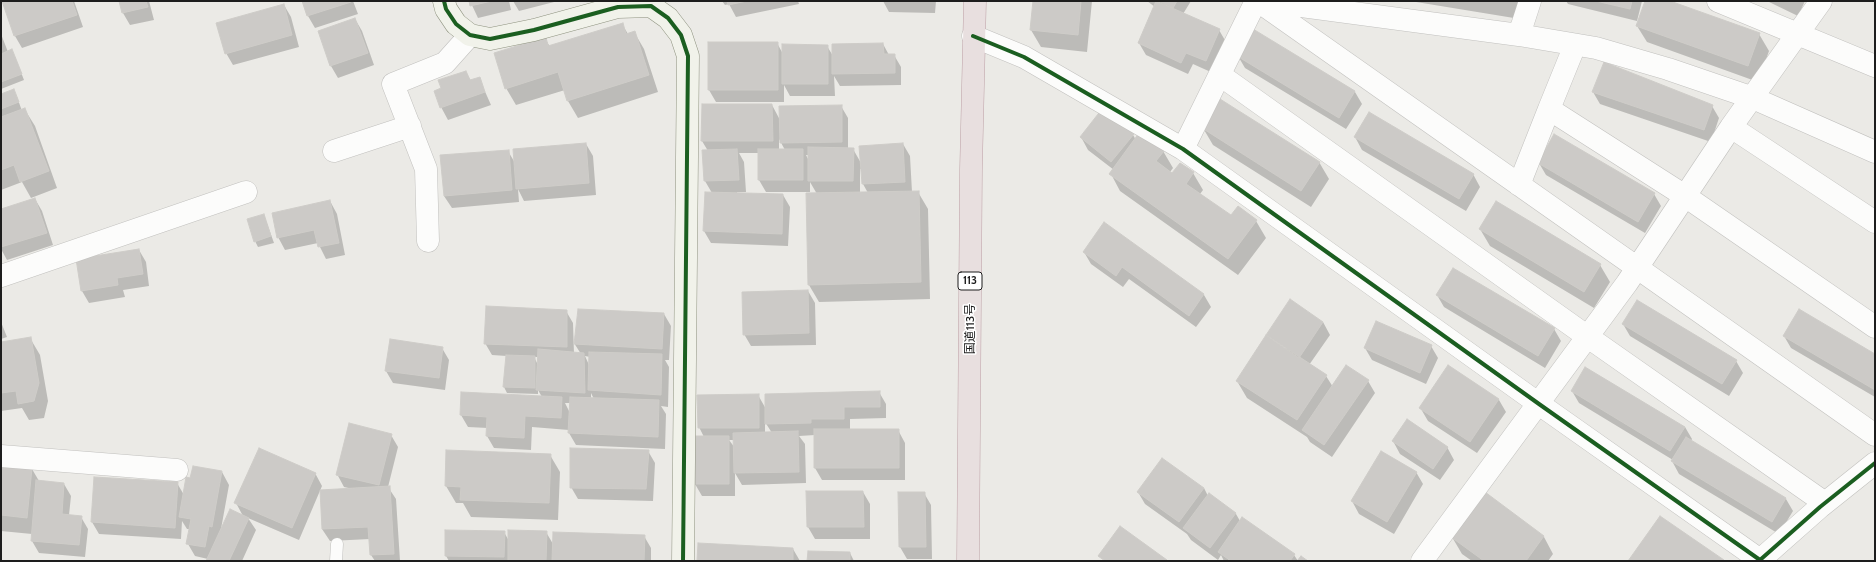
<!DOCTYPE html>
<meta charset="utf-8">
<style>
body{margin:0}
#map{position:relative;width:1876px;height:562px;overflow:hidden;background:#ebeae6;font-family:Cabin,sans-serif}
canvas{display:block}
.frame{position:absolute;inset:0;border:2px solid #1d1d1d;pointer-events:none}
</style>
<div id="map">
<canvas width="1876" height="562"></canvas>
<div class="frame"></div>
</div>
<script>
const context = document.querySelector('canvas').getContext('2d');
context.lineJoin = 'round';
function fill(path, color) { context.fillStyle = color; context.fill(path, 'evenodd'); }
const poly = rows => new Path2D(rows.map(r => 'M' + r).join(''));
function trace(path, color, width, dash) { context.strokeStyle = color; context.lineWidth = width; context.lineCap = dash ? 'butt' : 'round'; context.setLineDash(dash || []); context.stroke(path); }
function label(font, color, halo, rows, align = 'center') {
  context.font = font + ' Cabin,"Noto Sans JP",sans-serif'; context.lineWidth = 3; context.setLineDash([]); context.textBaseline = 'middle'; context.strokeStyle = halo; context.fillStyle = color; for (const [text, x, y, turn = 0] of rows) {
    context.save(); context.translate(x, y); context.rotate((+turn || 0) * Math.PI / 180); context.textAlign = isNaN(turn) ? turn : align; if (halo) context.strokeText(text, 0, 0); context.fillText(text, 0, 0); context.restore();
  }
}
const shadow = poly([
 [3,1,74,1,83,27,22,48,15,36],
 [120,1,149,1,154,20,130,25,123,13],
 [303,1,353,1,358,14,315,28,308,16],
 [470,1,509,1,511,10,478,18],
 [513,1,558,1,519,11],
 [722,1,798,1,799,4,736,17,729,4,725,5],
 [883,1,936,1,935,13,889,12],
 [1034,1,1092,1,1087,52,1041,47,1031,30],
 [1147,1,1191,1,1183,14,1219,30,1226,42,1213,73,1193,64,1188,74,1146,55,1139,43,1155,7],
 [1410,1,1523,1,1520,19],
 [1566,1,1642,1,1637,21,1568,4],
 [1646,1,1667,1,1759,34,1769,51,1758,82,1647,42,1637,26],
 [1767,1,1805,1,1798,16],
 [284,5,291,17,299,47,233,65,226,53],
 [355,19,362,31,374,65,338,78,331,66,319,31],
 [622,24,628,34,634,32,644,49,658,92,578,118,568,101,565,90,516,105,506,88,545,38,550,47],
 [1253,30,1355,92,1362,104,1346,129,1245,68,1238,56],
 [1,34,8,52,15,57,24,80,1,89],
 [709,43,777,43,783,54,827,46,833,56,883,44,889,55,894,55,901,67,901,85,840,86,834,76,835,96,790,96,784,85,784,102,716,102,709,90],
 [466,72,471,81,479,78,491,105,448,120,441,107,442,89],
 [1593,92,1712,106,1719,118,1711,142,1600,104],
 [1,95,17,97,22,111,25,110,35,126,57,188,31,198,22,182,1,190],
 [772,105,780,120,841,106,848,118,848,148,853,149,861,163,903,144,910,156,912,192,918,192,928,209,930,299,819,302,809,285,817,194,810,182,810,192,766,192,759,180,759,153,739,153,744,162,746,192,737,192,737,194,783,195,790,207,788,246,711,243,704,231,712,193,705,181,708,151,702,141],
 [779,139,785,150,779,150],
 [806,155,809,155,809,161],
 [860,169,862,169,863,184,868,193,860,193],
 [1203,128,1319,162,1329,179,1311,207,1213,145],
 [1133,135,1136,140,1163,151,1173,168,1170,172,1173,174,1180,164,1193,173,1203,190,1200,194,1231,217,1256,221,1266,238,1238,275,1120,191,1111,174,1114,170,1088,150,1081,137],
 [1355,137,1473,174,1480,187,1466,211,1362,150],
 [586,144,593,156,596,195,524,201,518,189,519,202,452,208,444,196,508,151,515,163],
 [1539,163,1654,194,1661,206,1645,233,1546,175],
 [35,199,42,211,53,245,7,260,1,249,1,210],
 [330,201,337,214,345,255,326,259,318,243,285,250,278,237],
 [264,215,274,243,258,247,255,241],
 [1104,224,1204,295,1211,307,1196,327,1129,279,1123,287,1091,264,1084,252],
 [1480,229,1600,265,1610,282,1594,308,1490,246],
 [139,250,146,262,149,286,123,290,125,297,89,303,82,291],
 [808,291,815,303,816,345,751,346,744,334],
 [1437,295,1554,329,1561,341,1545,368,1444,307],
 [566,311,573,323,574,354,581,354,574,343,664,314,671,326,669,360,665,360,669,367,668,407,661,406,666,414,665,449,576,445,569,433,569,430,532,427,531,450,494,448,487,436,488,428,468,427,461,415,462,393,542,397,538,390,538,394,507,393,504,387,507,356,492,355,485,343],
 [585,356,590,357,589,365],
 [534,357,539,357,538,365],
 [591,393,594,399,591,399],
 [565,403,571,403,570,413],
 [1,322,7,337,1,339],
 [1323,322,1330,335,1309,365,1326,376,1333,387,1368,381,1375,393,1332,457,1310,442,1307,437,1247,398,1237,381],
 [1623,324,1736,361,1743,373,1729,396,1630,336],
 [1784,336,1875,355,1875,397,1791,348],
 [30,338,40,355,48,401,44,418,29,420,22,408,1,411,1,343],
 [1431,346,1438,358,1426,384,1372,360,1365,348],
 [442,348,449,360,445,390,393,383,386,371],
 [1572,391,1685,427,1692,439,1691,441,1786,499,1793,511,1779,534,1679,474,1672,461,1673,460,1579,403],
 [879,392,886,404,886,418,850,419,850,430,898,430,905,443,905,480,822,480,815,468,815,435,799,436,805,444,806,483,742,485,735,473,735,496,702,496,695,484,704,437,699,427,758,395,766,409],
 [765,422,772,433,765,433],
 [729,440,734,440,735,448],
 [1499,400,1506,412,1477,453,1428,421,1421,409],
 [391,435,398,447,388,487,396,499,400,561,375,561,371,555,370,539,330,541,322,529,321,491,353,489,344,487,337,474],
 [1393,441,1447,447,1454,460,1440,480,1400,454],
 [648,451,655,463,653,501,578,499,571,487],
 [550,455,560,472,558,520,471,517,463,503,456,503,446,486],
 [1,466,32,469,39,481,64,484,71,496,69,515,81,517,88,529,85,557,39,553,32,541,32,534,1,531],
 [222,472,229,485,221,529,243,516,236,503,315,473,322,486,299,540,248,518,256,530,242,561,207,561,208,559,195,556,188,544,190,529,187,529,182,521,181,539,99,534,92,522,177,483,184,495,191,479],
 [1416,472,1423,484,1394,534,1359,514,1352,501],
 [1204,488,1208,496,1209,494,1236,514,1240,521,1294,555,1298,561,1233,561,1228,558,1229,561,1224,561,1221,555,1218,560,1191,540,1187,534,1145,504,1138,492],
 [863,492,870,504,870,539,815,539,808,527],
 [899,493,924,493,931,505,932,559,907,559,900,547],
 [1485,493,1544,537,1553,554,1548,561,1472,561,1462,554,1452,537],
 [504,532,509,541,546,532,553,544,644,536,651,548,651,561,449,561,446,556],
 [793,549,800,561,698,561],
 [850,553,854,561,808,561]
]);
const building = poly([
 [2,1,72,1,77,15,14,36,2,1],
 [119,1,146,1,148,7,122,13,119,1],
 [302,1,351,1,351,2,307,16,302,1],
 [469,1,492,1,470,6,469,1],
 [727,1,747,1,728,5,727,1],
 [1033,1,1081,1,1078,35,1030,30,1033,1],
 [1156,1,1220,29,1206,61,1186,53,1181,63,1138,43,1156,1],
 [1159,1,1177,1,1173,8,1159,1],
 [1596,1,1632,1,1630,9,1596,1],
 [1645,1,1670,1,1760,33,1748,66,1636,26,1645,1],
 [284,4,292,35,225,54,216,23,284,4],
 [355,18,368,53,330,66,318,31,355,18],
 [623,23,626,34,635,31,649,75,567,101,558,72,505,89,494,53,546,37,548,46,623,23],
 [1253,29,1355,91,1339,118,1237,56,1253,29],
 [708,42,778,42,778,90,708,90,708,42],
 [883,43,884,54,895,54,895,73,832,74,832,44,883,43],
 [782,44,828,45,828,84,782,84,782,44],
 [12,49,22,74,1,82,1,54,12,49],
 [1604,62,1713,105,1704,130,1592,92,1604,62],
 [466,71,470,80,480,77,485,92,440,108,434,91,441,88,438,80,466,71],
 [14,89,19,102,1,109,1,94,14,89],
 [1220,99,1320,162,1301,191,1202,128,1220,99],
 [702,104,772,104,773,141,701,141,702,104],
 [842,105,842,142,780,143,779,106,842,105],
 [25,108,49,171,20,182,14,165,1,170,1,117,25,108],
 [1102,109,1134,134,1111,162,1080,137,1102,109],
 [1369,112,1474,174,1459,199,1354,137,1369,112],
 [1139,133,1164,151,1156,161,1172,173,1180,163,1194,172,1186,184,1231,215,1238,206,1257,220,1228,259,1109,174,1139,133],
 [1554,134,1655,193,1638,222,1538,163,1554,134],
 [586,143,589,183,516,189,513,149,586,143],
 [903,143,905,182,862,184,859,146,903,143],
 [808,147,854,148,853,181,808,181,808,147],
 [737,149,739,180,704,181,702,150,737,149],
 [758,149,803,149,803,180,758,180,758,149],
 [509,150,512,190,444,196,440,155,509,150],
 [919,191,921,282,808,285,806,193,919,191],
 [705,192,783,194,782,234,703,231,705,192],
 [35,198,47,233,1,247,1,209,35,198],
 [330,200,339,243,318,247,314,230,277,238,272,213,330,200],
 [1496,201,1601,264,1584,292,1479,229,1496,201],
 [264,214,271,236,254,242,247,219,264,214],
 [1104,222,1204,294,1189,316,1122,267,1116,276,1083,252,1104,222],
 [139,249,143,274,117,278,118,285,81,291,76,259,139,249],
 [1453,268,1555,328,1538,356,1436,295,1453,268],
 [808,290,809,333,743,335,742,292,808,290],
 [1290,299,1323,322,1299,358,1266,335,1290,299],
 [1637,300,1737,360,1722,384,1622,324,1637,300],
 [486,306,567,310,567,347,484,344,486,306],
 [578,309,664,313,662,349,574,344,578,309],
 [1799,309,1875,354,1875,390,1783,336,1799,309],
 [1376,321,1432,345,1420,373,1364,348,1376,321],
 [1266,335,1327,375,1297,420,1236,381,1266,335],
 [31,337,39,383,34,401,18,404,16,391,1,393,1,342,31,337],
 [390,339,443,347,439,378,385,371,390,339],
 [538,349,584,353,585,393,536,390,538,349],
 [589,352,662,354,661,395,588,390,589,352],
 [506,355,535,356,535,388,503,387,506,355],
 [1346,365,1369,380,1324,445,1302,430,1346,365],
 [1448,365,1499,399,1470,442,1419,408,1448,365],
 [1585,367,1685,427,1670,451,1571,391,1585,367],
 [880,391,880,407,844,407,844,419,811,419,811,423,765,424,765,394,880,391],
 [461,392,562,397,561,418,525,416,524,438,486,436,487,417,460,415,461,392],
 [759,394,759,428,698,428,697,395,759,394],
 [570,397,659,400,658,437,568,433,570,397],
 [1407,419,1448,447,1433,469,1392,441,1407,419],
 [349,423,392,434,379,485,336,475,349,423],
 [814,429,899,429,899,468,814,468,814,429],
 [798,431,799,472,734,473,733,433,798,431],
 [694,436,729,436,729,484,694,484,694,436],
 [1686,437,1786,498,1772,522,1671,461,1686,437],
 [259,448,316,473,292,528,234,503,259,448],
 [570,448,649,450,646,489,570,488,570,448],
 [446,450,551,454,549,503,460,500,461,487,445,486,446,450],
 [1381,451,1417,472,1387,522,1351,501,1381,451],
 [1162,458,1204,488,1179,522,1137,492,1162,458],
 [1,465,32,468,27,518,1,515,1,465],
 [193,466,222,471,212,527,209,526,205,547,186,544,191,519,179,517,186,477,190,478,193,466],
 [94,477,178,482,175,528,91,522,94,477],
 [36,480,64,483,62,514,82,516,79,545,31,541,36,480],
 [390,486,394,554,370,555,368,527,322,529,320,490,390,486],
 [806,491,863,491,864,527,807,527,806,491],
 [898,492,925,492,926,547,899,547,898,492],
 [1485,492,1544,536,1526,561,1484,561,1451,537,1485,492],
 [1209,493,1236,513,1210,548,1183,528,1209,493],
 [230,509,249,518,229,561,206,561,230,509],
 [1660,516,1724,560,1723,561,1628,561,1660,516],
 [1242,517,1295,554,1290,561,1231,561,1218,552,1242,517],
 [1120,526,1167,560,1167,561,1105,561,1098,556,1120,526],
 [445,530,505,531,504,557,445,556,445,530],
 [508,530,547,531,546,561,508,561,508,530],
 [553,532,645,535,644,561,552,561,553,532],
 [698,543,793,548,793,561,697,561,698,543],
 [808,551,850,552,850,561,807,561,808,551],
 [1301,556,1308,561,1297,561,1301,556]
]);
const lane = poly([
 [336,561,337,544]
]);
const street = poly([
 [1258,1,1875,435],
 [1264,1,1519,35],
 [1530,1,1519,35,1596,48,1668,69,1753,98,1875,152],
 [1718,1,1875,66],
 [973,36,1024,57,1183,149,1539,404,1760,560,1820,507,1875,463],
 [1575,45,1549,109,1685,196,1875,327],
 [1220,75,1588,337,1825,503],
 [1731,127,1875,222],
 [1183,149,1256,1],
 [334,151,410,126],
 [1519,185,1549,109],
 [428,241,426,169,393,84,445,63,470,35],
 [1,276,246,192],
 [1,456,177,470],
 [1422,561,1627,283,1731,127,1821,1]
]);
const secondary = poly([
 [444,1,446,9,456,24,470,35,490,39,534,30,618,7,651,6,668,18,681,35,688,56,683,561]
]);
const highway = poly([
 [968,561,971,169,975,1]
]);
const cycleway = poly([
 [444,1,446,9,456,24,470,35,490,39,534,30,618,7,651,6,668,18,681,35,688,56,683,561],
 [973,36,1024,57,1183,149,1539,404,1760,560,1820,507,1875,463]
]);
const shields = [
 [970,281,24]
];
const shieldNames = [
 ["113",970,281]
];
const streetNames = [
 ["国道113号",970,329,-90]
];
fill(shadow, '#0003');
fill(building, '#cccac7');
trace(building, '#ceccc8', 1);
trace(lane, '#c1c0be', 13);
trace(street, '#c1c0be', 23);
trace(secondary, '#8f9380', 23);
trace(highway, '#bda0a6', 23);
trace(lane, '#fcfcfb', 12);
trace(street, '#fcfcfb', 22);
trace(secondary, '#f1f2ea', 22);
trace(highway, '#e8dfdf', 22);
trace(cycleway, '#1b5e20', 4);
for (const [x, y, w] of shields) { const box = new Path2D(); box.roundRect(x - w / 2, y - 9, w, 18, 3); context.fillStyle = '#fff'; context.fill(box); trace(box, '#1d1d1d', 1); }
label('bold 11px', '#1d1d1d', null, shieldNames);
label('12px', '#1d1d1d', '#fff', streetNames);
</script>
